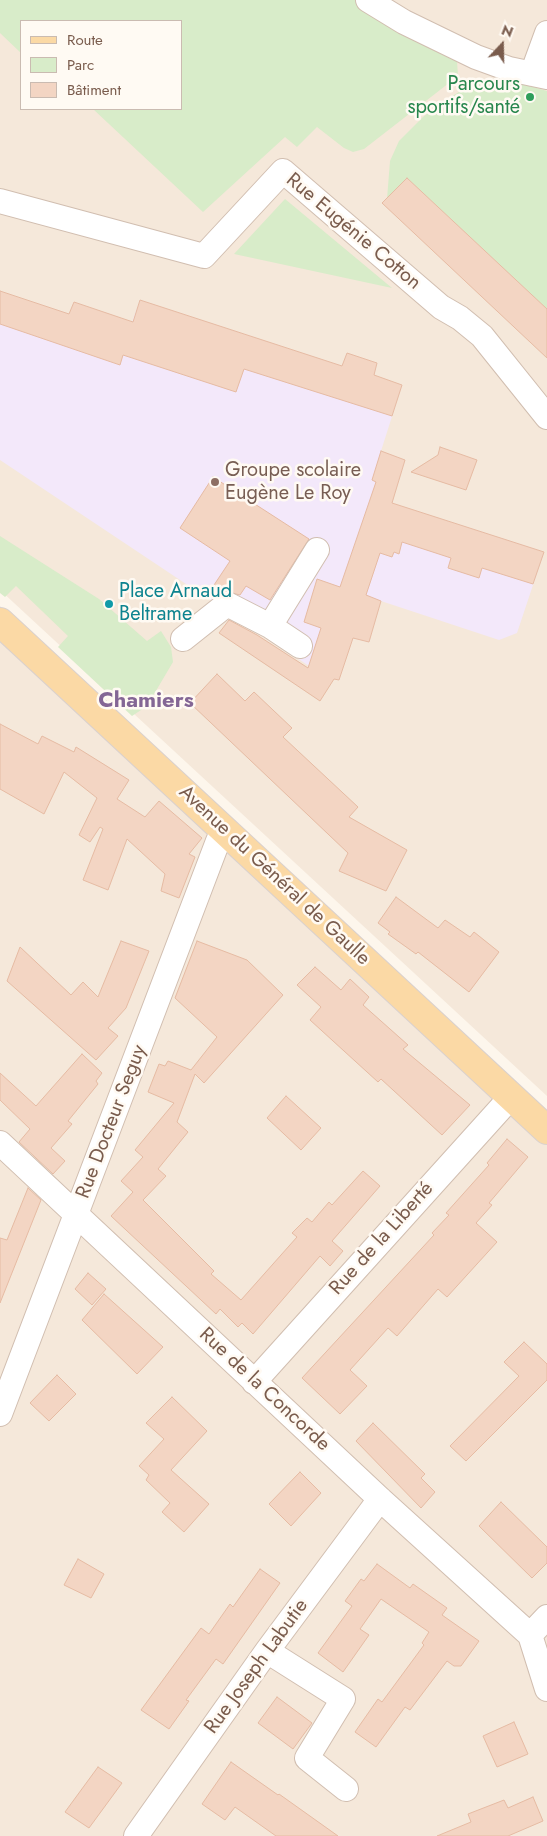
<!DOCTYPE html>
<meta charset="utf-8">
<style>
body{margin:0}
#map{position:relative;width:547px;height:1836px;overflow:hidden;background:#fdf6ec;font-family:Jost,sans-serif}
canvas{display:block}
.legend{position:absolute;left:20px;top:20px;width:162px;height:90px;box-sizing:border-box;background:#fffaf3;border:1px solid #cabbb1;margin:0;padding:6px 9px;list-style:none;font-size:15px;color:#7a5c4d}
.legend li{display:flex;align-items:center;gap:10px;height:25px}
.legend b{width:25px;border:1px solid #cabbb1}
.north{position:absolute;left:477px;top:20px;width:50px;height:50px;-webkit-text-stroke:4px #fffaf3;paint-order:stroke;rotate:21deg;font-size:14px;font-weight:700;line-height:20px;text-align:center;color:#7a5c4d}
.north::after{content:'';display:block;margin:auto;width:18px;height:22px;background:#7a5c4d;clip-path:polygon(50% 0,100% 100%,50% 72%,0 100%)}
</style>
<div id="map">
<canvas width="547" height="1836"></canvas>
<ul class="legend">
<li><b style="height:6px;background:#fbd9a5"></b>Route</li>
<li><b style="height:14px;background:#d8ecc9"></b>Parc</li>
<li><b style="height:14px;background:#f3d5c3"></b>Bâtiment</li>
</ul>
<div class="north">N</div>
</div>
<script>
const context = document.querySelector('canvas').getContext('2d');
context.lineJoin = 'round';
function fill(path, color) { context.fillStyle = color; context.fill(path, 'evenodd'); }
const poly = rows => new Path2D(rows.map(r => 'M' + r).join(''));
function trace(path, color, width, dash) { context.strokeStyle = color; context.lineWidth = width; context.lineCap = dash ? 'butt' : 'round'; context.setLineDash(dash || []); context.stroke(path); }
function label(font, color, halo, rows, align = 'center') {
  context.font = font + ' Jost,sans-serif'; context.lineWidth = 5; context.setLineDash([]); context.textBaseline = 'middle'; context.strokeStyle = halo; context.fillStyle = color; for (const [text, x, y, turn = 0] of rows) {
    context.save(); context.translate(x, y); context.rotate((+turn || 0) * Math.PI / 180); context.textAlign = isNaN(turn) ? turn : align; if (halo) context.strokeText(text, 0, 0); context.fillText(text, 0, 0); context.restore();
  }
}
const residential = poly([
 [0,0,547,0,547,1096,0,590],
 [21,21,181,21,181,109,21,109],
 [0,606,547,1115,547,1836,0,1836]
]);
const education = poly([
 [0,291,69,314,74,302,132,322,140,300,342,366,347,353,377,363,374,376,402,385,381,451,405,460,392,503,544,552,517,633,499,640,381,601,369,642,353,638,339,680,321,674,0,460]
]);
const green = poly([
 [0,0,358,0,457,61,458,76,364,149,353,152,344,148,317,127,297,147,285,137,203,212,93,109,181,109,181,21,21,21,21,53,0,33],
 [493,79,513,81,547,91,547,309,407,178,387,199,390,161,399,141,423,117,442,102,471,85],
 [285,199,392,288,234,254],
 [0,536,99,599,147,641,161,631,171,647,173,662,147,706,132,716,58,647,68,636,16,586,5,597,0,593]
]);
const building = poly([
 [407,178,547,309,547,358,382,203,407,178],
 [0,291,69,314,74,302,133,322,140,300,342,366,347,353,377,363,374,375,402,385,392,416,244,369,236,392,123,355,120,365,0,324,0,291],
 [440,447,477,460,466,490,411,472,438,455,440,447],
 [381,451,405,460,392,503,544,552,533,584,482,568,479,578,448,568,451,558,402,542,399,554,394,552,392,557,380,553,366,595,381,601,369,642,353,638,339,680,334,679,320,701,219,633,229,620,257,635,308,668,321,628,304,622,317,579,340,587,376,482,372,480,381,451],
 [213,477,309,539,270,600,246,586,240,595,224,591,214,585,230,561,180,528,213,477],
 [217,674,245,701,254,692,292,728,283,737,358,807,349,817,407,850,386,891,339,871,348,853,190,703,217,674],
 [0,724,38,744,42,736,74,752,76,747,129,780,117,799,145,817,159,801,202,838,189,854,195,857,179,898,161,891,165,874,127,839,108,890,83,880,103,829,100,827,90,842,79,835,97,798,64,772,44,814,0,789,0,724],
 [396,897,438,928,445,920,470,937,474,932,499,952,469,992,418,952,416,954,388,934,390,932,378,923,396,897],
 [121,941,149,951,126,1008,108,1028,118,1036,96,1060,7,981,20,947,71,995,83,982,98,997,121,941],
 [197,941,247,960,283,995,204,1083,195,1074,177,1122,188,1132,158,1169,166,1176,143,1200,214,1271,211,1274,241,1300,297,1237,292,1233,307,1218,312,1222,329,1202,332,1205,363,1171,380,1186,332,1241,343,1251,330,1266,320,1256,253,1334,242,1323,238,1327,220,1309,216,1314,111,1216,133,1192,121,1181,143,1157,135,1150,174,1103,148,1092,159,1064,165,1066,168,1061,191,1070,217,1037,175,998,197,941],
 [315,967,341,990,350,979,369,997,363,1005,408,1045,403,1049,470,1105,442,1135,381,1079,378,1082,310,1020,321,1007,297,985,315,967],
 [82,1054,102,1073,96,1081,98,1084,68,1121,72,1124,51,1148,65,1161,53,1174,19,1142,30,1129,0,1100,0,1073,36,1106,82,1054],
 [286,1096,321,1128,301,1150,267,1118,286,1096],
 [507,1139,528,1157,489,1203,492,1205,476,1223,497,1242,447,1297,438,1289,397,1336,388,1328,350,1370,367,1386,340,1414,302,1378,434,1235,432,1233,449,1215,446,1213,489,1165,487,1163,507,1139],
 [28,1188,41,1200,0,1303,0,1238,7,1240,28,1188],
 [88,1273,106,1289,92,1305,75,1289,88,1273],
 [104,1294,163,1347,137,1374,82,1320,104,1294],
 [524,1342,547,1364,547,1380,466,1461,450,1446,519,1376,504,1362,524,1342],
 [57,1375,76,1394,49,1421,30,1403,57,1375],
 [172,1397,207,1431,171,1470,209,1504,184,1532,162,1512,170,1503,146,1480,149,1475,139,1466,164,1439,146,1423,172,1397],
 [373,1423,425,1474,421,1478,435,1492,421,1508,356,1441,373,1423],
 [300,1472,321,1493,291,1526,269,1504,300,1472],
 [501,1502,547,1547,547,1563,532,1578,479,1526,501,1502],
 [78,1559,104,1574,91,1598,64,1585,78,1559],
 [377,1564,410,1588,413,1584,447,1608,442,1615,479,1641,461,1666,454,1666,447,1661,410,1710,405,1707,376,1747,355,1732,378,1699,382,1702,424,1645,422,1643,429,1632,381,1599,360,1629,369,1635,343,1672,318,1653,352,1606,345,1601,361,1579,364,1581,377,1564],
 [260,1569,280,1583,223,1664,216,1659,186,1700,189,1701,169,1729,141,1710,201,1628,209,1634,230,1604,233,1607,260,1569],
 [277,1697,312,1723,293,1749,258,1723,277,1697],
 [514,1722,528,1754,497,1767,483,1736,514,1722],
 [231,1762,278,1795,279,1794,338,1836,276,1836,235,1807,225,1820,202,1804,231,1762],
 [98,1767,122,1783,89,1828,65,1812,98,1767],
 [533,1797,543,1821,508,1836,437,1836,471,1822,468,1814,504,1800,508,1808,533,1797]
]);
const minor = poly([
 [368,0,404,22,476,57,509,69,547,77],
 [532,74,547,33],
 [0,201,204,256,283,171,441,307,460,318,482,336,547,417],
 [270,626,317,550],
 [183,639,227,604,270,626,300,646],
 [0,1143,380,1499,530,1635,547,1689],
 [254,1382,511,1097],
 [0,1414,218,841,226,832],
 [530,1635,547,1617],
 [267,1651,343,1699,307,1758,346,1789],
 [136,1836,267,1651,380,1499]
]);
const major = poly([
 [0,622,547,1130]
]);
const markers = [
 [530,97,5,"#2e9e5b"],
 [215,482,5,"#8d6e63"],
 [109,604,5,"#0f9aa8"]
];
const leisureNames = [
 ["Parcours",520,85],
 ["sportifs/santé",520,108]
];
const streetNames = [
 ["Rue Eugénie Cotton",353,232,40],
 ["Avenue du Général de Gaulle",274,876,43],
 ["Rue Docteur Seguy",112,1122,-69],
 ["Rue de la Liberté",382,1239,-48],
 ["Rue de la Concorde",264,1390,43],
 ["Rue Joseph Labutie",257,1667,-54]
];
const educationNames = [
 ["Groupe scolaire",225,471],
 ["Eugène Le Roy",225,494]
];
const cultureNames = [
 ["Place Arnaud",119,592],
 ["Beltrame",119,615]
];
const quarterNames = [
 ["Chamiers",146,702]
];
fill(residential, '#f5e8da');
fill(education, '#f3e8fa');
fill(green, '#d8ecc9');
fill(building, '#f3d5c3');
trace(building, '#e6bba3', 1);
trace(minor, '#d1beb0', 26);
trace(major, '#dad1cd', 30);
trace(minor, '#fff', 24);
trace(major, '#fbd9a5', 28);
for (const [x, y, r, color] of markers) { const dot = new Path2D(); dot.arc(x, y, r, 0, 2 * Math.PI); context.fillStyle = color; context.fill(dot); trace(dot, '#fffaf3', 2); }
label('20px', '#27864d', '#fffaf3', leisureNames, 'right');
label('20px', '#7a5c4d', '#fffaf3', streetNames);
label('20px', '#785e54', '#fffaf3', educationNames, 'left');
label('20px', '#0d838f', '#fffaf3', cultureNames, 'left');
label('bold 22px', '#846695', '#fffaf3', quarterNames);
</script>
